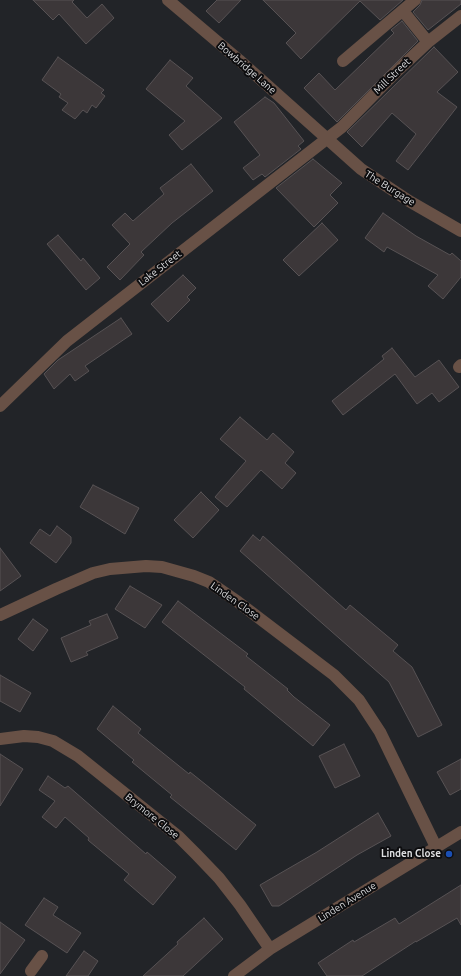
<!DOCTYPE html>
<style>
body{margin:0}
canvas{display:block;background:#222428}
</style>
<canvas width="461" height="976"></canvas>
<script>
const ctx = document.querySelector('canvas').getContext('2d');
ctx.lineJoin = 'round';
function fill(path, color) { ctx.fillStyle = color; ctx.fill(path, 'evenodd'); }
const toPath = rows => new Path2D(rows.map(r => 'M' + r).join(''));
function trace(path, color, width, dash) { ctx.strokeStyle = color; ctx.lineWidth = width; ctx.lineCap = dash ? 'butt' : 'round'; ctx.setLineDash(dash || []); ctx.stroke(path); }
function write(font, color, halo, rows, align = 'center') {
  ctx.font = font + ' Ubuntu,sans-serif'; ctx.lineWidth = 4; ctx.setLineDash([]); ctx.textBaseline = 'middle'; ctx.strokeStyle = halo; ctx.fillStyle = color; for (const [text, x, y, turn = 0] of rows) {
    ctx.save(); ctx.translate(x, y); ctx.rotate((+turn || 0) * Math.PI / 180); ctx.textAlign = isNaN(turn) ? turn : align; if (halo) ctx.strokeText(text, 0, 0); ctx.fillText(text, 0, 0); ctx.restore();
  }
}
const building = toPath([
 [33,0,74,0,72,2,87,18,102,4,114,18,86,44,59,14,53,20,33,0],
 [217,0,241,0,219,23,206,11,217,0],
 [263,0,403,0,380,20,360,1,301,59,286,43,296,33,263,0],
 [422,0,461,0,461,4,428,30,413,12,420,5,422,0],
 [402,21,418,41,337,122,304,88,319,73,335,90,394,33,391,30,402,21],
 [434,47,458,72,437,92,457,107,408,170,396,161,416,134,392,113,362,147,347,132,434,47],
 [58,57,104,90,101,93,105,96,96,108,92,105,87,113,83,110,75,119,62,110,68,103,59,97,61,94,42,80,58,57],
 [170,60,193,78,186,86,222,118,182,150,169,135,185,121,146,89,170,60],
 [265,97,274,103,304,141,298,146,301,149,265,177,262,174,253,180,243,168,260,155,234,122,265,97],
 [313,159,342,183,330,195,338,203,314,227,276,188,313,159],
 [191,164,213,191,172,223,141,252,144,255,120,280,107,267,130,244,112,225,125,213,133,221,164,194,160,188,191,164],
 [383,213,416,236,450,255,452,253,461,261,461,277,443,299,428,286,438,275,387,247,384,252,365,238,383,213],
 [322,223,338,240,299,276,283,260,322,223],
 [58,235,81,261,83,258,100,278,86,290,47,244,58,235],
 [183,275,196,288,187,297,190,300,168,322,151,304,183,275],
 [121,318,132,334,85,366,89,371,75,381,70,374,54,389,44,374,58,360,121,318],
 [392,348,415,377,439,360,459,387,439,402,432,393,417,404,395,374,343,415,332,401,384,359,382,356,392,348],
 [240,417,267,440,273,433,294,452,285,463,296,473,282,489,261,470,227,507,215,497,246,461,220,439,240,417],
 [93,485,139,508,125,534,80,507,93,485],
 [201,492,219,510,193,538,174,520,201,492],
 [57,526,71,537,71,543,56,563,30,543,40,529,50,536,57,526],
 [253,535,260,541,263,536,346,610,350,605,398,645,393,651,412,667,442,725,418,737,389,682,240,551,253,535],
 [0,548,21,576,0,591,0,548],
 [130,586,162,605,145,628,115,609,130,586],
 [178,601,248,654,246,656,288,689,287,690,294,697,330,725,313,746,244,689,245,687,162,622,178,601],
 [107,614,118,638,86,652,88,655,71,662,61,638,91,625,89,621,107,614],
 [33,619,48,630,33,651,18,639,33,619],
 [0,675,31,693,20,712,0,701,0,675],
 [113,706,141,729,138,733,189,774,190,772,256,825,236,850,170,797,172,795,132,762,134,760,97,729,113,706],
 [344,744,360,776,335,788,319,756,344,744],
 [0,754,23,769,0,806,0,754],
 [461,759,461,789,450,795,437,772,461,759],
 [48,776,65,788,68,786,146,854,147,852,176,877,153,905,124,880,129,874,89,841,88,840,89,838,65,817,56,828,42,817,55,801,39,790,48,776],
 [378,813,391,836,357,855,279,906,272,906,260,885,317,852,378,813],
 [461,885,461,925,457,918,416,942,416,941,362,976,327,976,318,963,353,940,354,942,395,918,399,924,461,885],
 [44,898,58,907,53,915,81,933,67,953,25,925,44,898],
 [204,918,223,939,183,976,143,976,178,944,177,942,204,918],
 [0,922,25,940,0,974,0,922],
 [84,951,98,961,88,976,66,976,84,951]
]);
fill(building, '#3c3739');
trace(building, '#575254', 1);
trace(toPath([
 [168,0,239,60,361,169,409,201,461,231],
 [403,11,428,42],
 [343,61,415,0],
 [459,367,461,365],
 [0,406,67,341,342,127,397,71,428,42,461,16],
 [0,615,56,589,93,573,110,569,146,566,162,567,194,576,209,582,238,602,334,675,359,700,380,732,436,847],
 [0,739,24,736,38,737,53,741,78,756,179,837,196,854,219,878,240,905,270,949],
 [31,971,42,956],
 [234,976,270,949,461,832]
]), '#685146', 12);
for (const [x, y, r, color] of [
 [449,854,4,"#1a4fb4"]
]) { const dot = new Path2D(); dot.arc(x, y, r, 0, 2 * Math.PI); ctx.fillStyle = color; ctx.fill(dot); trace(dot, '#0d0d0f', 1.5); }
write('10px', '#dddee0', '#0d0d0f', [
 ["Bowbridge Lane",247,68,41],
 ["Mill Street",392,76,-44],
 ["The Burgage",390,188,32],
 ["Lake Street",160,268,-38],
 ["Linden Close",235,601,35],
 ["Brymore Close",152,816,39],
 ["Linden Avenue",347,902,-32]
]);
write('bold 10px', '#dddee0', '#0d0d0f', [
 ["Linden Close",441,854]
], 'right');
</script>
